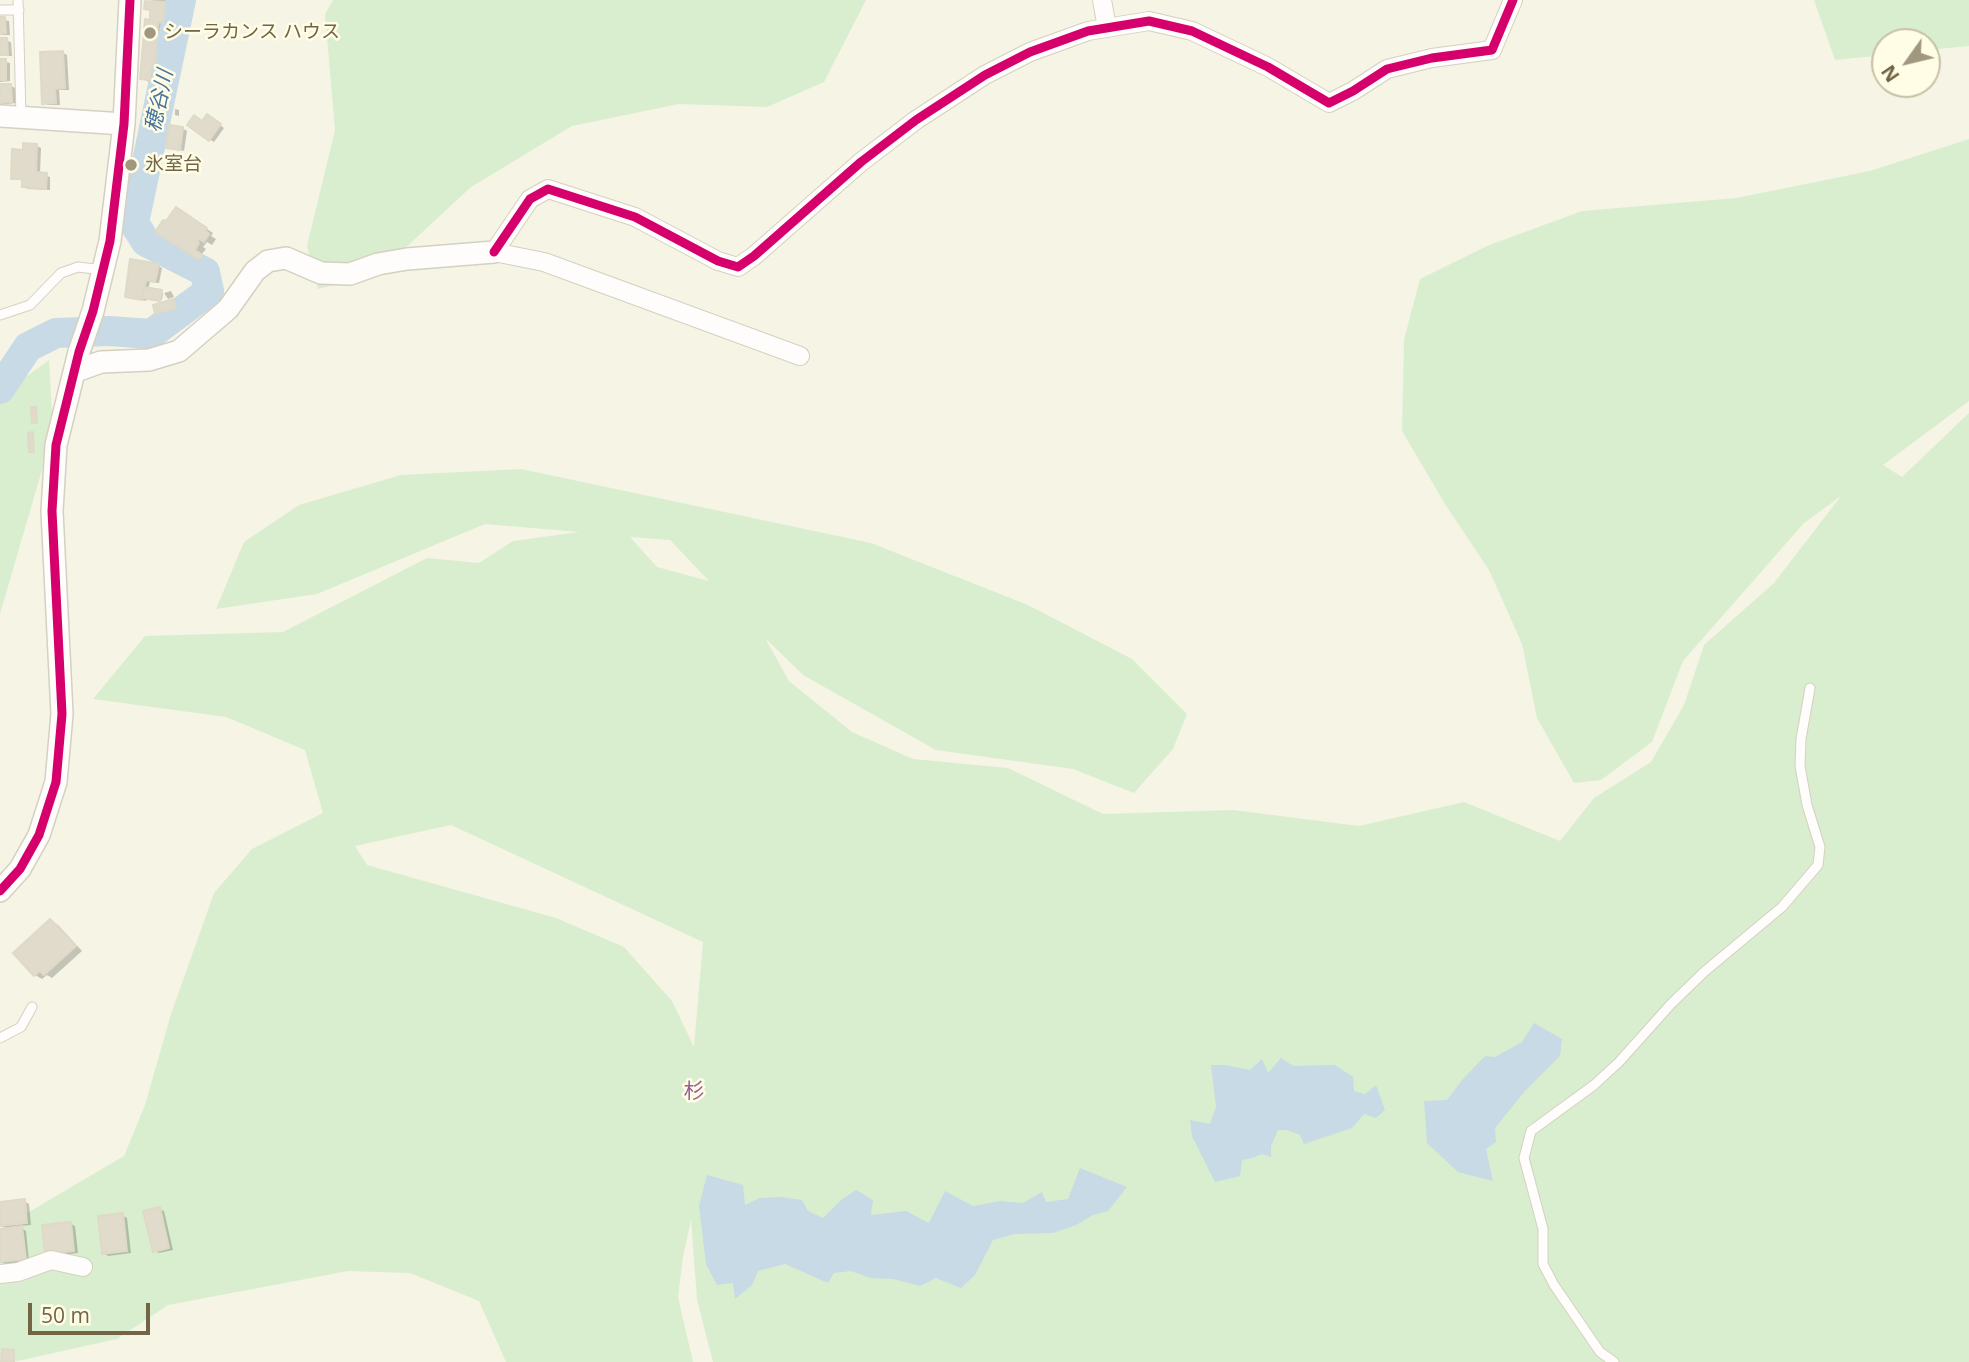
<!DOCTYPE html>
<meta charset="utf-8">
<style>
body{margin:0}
#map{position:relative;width:1969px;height:1362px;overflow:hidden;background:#f6f4e5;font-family:"Open Sans",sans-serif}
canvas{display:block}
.north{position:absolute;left:1871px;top:28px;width:70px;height:70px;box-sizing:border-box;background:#fffde5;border:2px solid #c7c0a5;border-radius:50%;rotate:236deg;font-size:19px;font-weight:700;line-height:28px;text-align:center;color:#736446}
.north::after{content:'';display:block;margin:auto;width:24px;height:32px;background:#a1967e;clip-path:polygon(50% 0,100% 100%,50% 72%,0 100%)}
.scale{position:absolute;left:28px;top:1303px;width:122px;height:32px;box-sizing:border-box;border:4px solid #736446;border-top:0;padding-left:9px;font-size:21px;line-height:24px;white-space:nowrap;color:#736446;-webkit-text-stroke:5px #fffde5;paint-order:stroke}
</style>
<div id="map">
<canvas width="1969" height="1362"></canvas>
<div class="north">N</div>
<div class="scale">50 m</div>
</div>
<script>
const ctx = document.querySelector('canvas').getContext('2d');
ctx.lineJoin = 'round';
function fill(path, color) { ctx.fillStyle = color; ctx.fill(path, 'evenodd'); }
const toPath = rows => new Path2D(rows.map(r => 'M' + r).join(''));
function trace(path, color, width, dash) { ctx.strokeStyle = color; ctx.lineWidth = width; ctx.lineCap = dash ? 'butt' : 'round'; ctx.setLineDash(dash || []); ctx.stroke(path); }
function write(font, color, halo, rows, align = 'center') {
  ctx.font = font + ' "Open Sans","Noto Sans JP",sans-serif'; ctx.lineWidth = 5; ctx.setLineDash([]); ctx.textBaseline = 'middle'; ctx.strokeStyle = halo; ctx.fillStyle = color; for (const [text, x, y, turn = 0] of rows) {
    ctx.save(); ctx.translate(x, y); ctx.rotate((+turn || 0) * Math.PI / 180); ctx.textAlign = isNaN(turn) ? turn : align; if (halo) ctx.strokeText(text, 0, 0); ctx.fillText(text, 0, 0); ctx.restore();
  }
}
fill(toPath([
 [333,0,866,0,824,82,767,107,679,104,572,126,471,187,376,275,318,289,307,246,335,130,325,14],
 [1814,0,1969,0,1969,46,1927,50,1927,42,1885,42,1885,55,1835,60],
 [1969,139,1969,401,1883,465,1902,477,1969,413,1969,1362,713,1362,697,1300,691,1220,683,1257,678,1297,693,1362,506,1362,479,1301,410,1273,348,1271,168,1305,117,1339,13,1362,0,1362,0,1229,124,1156,145,1105,171,1014,214,893,252,849,323,813,305,750,226,717,93,699,145,636,283,632,427,558,479,563,513,541,579,532,485,524,317,594,216,609,244,542,299,505,401,475,521,469,871,543,1028,605,1132,659,1187,714,1173,749,1134,793,1073,769,936,750,803,675,765,638,789,681,852,732,913,759,1008,768,1103,814,1233,810,1359,826,1464,802,1560,841,1594,798,1651,762,1684,705,1704,645,1774,583,1841,496,1804,523,1683,661,1652,742,1601,780,1574,783,1537,718,1522,644,1489,570,1445,504,1402,431,1404,340,1420,279,1487,246,1582,211,1736,198,1870,171],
 [630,537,670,540,709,581,657,567],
 [451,825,703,942,694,1047,672,1001,624,947,556,918,367,865,355,846],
 [49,360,53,432,0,614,0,396]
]), '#d9eecf');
fill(toPath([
 [1534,1023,1562,1039,1560,1056,1525,1091,1495,1128,1496,1142,1486,1149,1493,1181,1458,1172,1427,1143,1424,1101,1447,1100,1463,1079,1485,1056,1495,1057,1522,1042],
 [1281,1058,1293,1066,1335,1065,1353,1077,1354,1091,1365,1094,1376,1085,1385,1110,1376,1118,1364,1114,1352,1128,1304,1144,1300,1135,1287,1130,1278,1130,1271,1146,1271,1157,1262,1154,1252,1158,1242,1160,1240,1176,1215,1182,1192,1136,1190,1120,1210,1124,1216,1107,1211,1065,1225,1065,1250,1070,1262,1059,1268,1073],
 [1080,1168,1127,1187,1108,1211,1093,1215,1076,1225,1053,1233,1015,1234,993,1240,975,1275,961,1288,936,1278,920,1286,893,1279,870,1278,851,1271,834,1273,828,1283,785,1264,758,1271,752,1285,735,1299,733,1283,717,1285,706,1264,699,1206,707,1175,743,1185,745,1205,760,1198,781,1197,802,1200,808,1211,823,1218,841,1200,856,1190,873,1200,871,1215,906,1211,929,1223,945,1191,973,1206,1000,1201,1023,1203,1042,1192,1046,1202,1068,1199]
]), '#c7dae6');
fill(toPath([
 [152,0,175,0,175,4,162,3,174,10,173,27,167,27,165,73,160,73,160,84,152,84,142,78,151,22,152,12,146,9,158,4],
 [0,19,9,21,10,35,0,35],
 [0,40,11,42,12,56,0,56],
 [63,53,67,55,69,90,59,90,60,105,48,105,44,103],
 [0,61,10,63,10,81,0,82],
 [10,85,15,88,16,103,0,105,0,86],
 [175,109,179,110,179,116,175,115],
 [212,119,224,128,214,142,209,139,203,123],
 [182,128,187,131,184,151,168,147],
 [37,146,41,148,40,174,50,177,50,190,28,189,24,186,24,181,13,178,25,151],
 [183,213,213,233,211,236,216,239,212,245,207,242,203,247,206,249,201,255,209,260,207,263,157,232],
 [158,266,162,268,159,283,150,282,148,290,163,293,162,300,147,298,146,301,127,296],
 [171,291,174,297,168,299,164,293],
 [51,921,58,925,82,951,52,978,47,975,42,979,35,975],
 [24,1201,29,1204,31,1225,18,1226,26,1231,29,1261,5,1264,0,1261,0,1230,8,1229,0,1225,0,1204],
 [159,1209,164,1211,173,1250,159,1253,154,1251],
 [122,1215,127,1218,131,1253,108,1256,104,1253],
 [71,1224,75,1226,78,1253,51,1256]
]), '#0003');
trace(toPath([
 [0,389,28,347,56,333,109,331,151,334,209,291,205,272,146,242,134,223,181,0]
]), '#c7dae6', 30);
const building = toPath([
 [145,1,165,2,163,23,158,22,155,68,151,68,150,80,140,79,145,19,150,20,150,10,144,9,145,1],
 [0,17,5,17,6,33,0,34,0,17],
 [0,38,7,38,8,55,0,55,0,38],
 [63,51,65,88,55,89,56,103,42,104,40,52,63,51],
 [0,59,6,59,6,80,0,80,0,59],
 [0,84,11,84,12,102,0,103,0,84],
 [207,114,221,124,209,141,187,125,194,115,202,121,207,114],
 [169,125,183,127,180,150,166,148,169,125],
 [23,143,37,144,36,172,47,173,46,189,22,187,22,179,11,179,12,149,23,150,23,143],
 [176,207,207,228,205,230,209,234,204,242,199,239,197,242,199,243,195,250,203,255,199,260,155,232,163,220,166,221,176,207],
 [130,259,159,264,155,282,146,280,142,300,125,297,130,259],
 [144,287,162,290,160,301,142,298,144,287],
 [174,299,176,308,155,314,153,305,174,299],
 [31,407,36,407,37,423,32,423,31,407],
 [33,432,34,452,29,452,28,433,33,432],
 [50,919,76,946,44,975,40,971,34,976,13,953,50,919],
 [25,1199,27,1223,0,1226,0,1202,25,1199],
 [160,1207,169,1248,153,1252,143,1211,160,1207],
 [123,1213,127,1251,102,1254,98,1216,123,1213],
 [71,1222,74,1251,45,1254,42,1225,71,1222],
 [22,1226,26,1259,0,1262,0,1229,22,1226],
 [2,1349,14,1350,14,1362,1,1362,2,1349]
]);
fill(building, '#e0dbca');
trace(building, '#dfd9c7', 2);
const service = toPath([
 [18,0,21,116],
 [0,10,19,10],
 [0,315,30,305,61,273,78,267,103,270],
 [0,1038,21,1027,32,1007],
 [1614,1362,1600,1352,1554,1285,1543,1264,1543,1229,1524,1158,1531,1131,1594,1085,1619,1062,1671,1004,1704,972,1782,907,1818,865,1820,847,1807,805,1800,766,1801,739,1810,688]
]);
const minor = toPath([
 [1102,0,1107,28],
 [800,356,544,262,494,252,530,199,548,189,635,217,718,261,738,267,754,256,861,162,916,120,985,75,1030,52,1088,31,1149,21,1192,31,1268,67,1329,103,1353,91,1387,69,1432,58,1492,50,1513,0],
 [0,1274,18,1272,51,1260,83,1267]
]);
const tertiary = toPath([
 [0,116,124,124],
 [76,371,101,362,149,360,179,351,228,309,255,271,268,261,286,258,321,273,350,274,378,264,407,259,494,252],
 [0,891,20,869,39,835,56,782,62,714,52,511,56,445,79,352,93,311,110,241,124,124,130,0]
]);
trace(service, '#d5d0c0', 11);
trace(minor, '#d5d0c0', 20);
trace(tertiary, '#d5d0c0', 24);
trace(service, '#fefdfb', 9);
trace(minor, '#fefdfb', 18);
trace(tertiary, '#fefdfb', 21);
trace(toPath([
 [494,252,530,199,548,189,635,217,718,261,738,267,754,256,861,162,916,120,985,75,1030,52,1088,31,1149,21,1192,31,1268,67,1329,103,1353,91,1387,69,1432,58,1492,50,1513,0],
 [0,891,20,869,39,835,56,782,62,714,52,511,56,445,79,352,93,311,110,241,124,124,130,0]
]), '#d6006c', 9);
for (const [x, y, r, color] of [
 [150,33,7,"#a1967e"],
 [131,165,7,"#a1967e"]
]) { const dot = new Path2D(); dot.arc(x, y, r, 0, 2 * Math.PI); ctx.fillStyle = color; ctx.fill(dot); trace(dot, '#fffde5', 2.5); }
write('19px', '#736446', '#fffde5', [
 ["シーラカンス ハウス",164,33],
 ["氷室台",145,165]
], 'left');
write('italic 21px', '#47759d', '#fffde5', [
 ["穂谷川",160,101,-78]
]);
write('21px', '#956197', '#fffde5', [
 ["杉",694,1092]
]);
</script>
